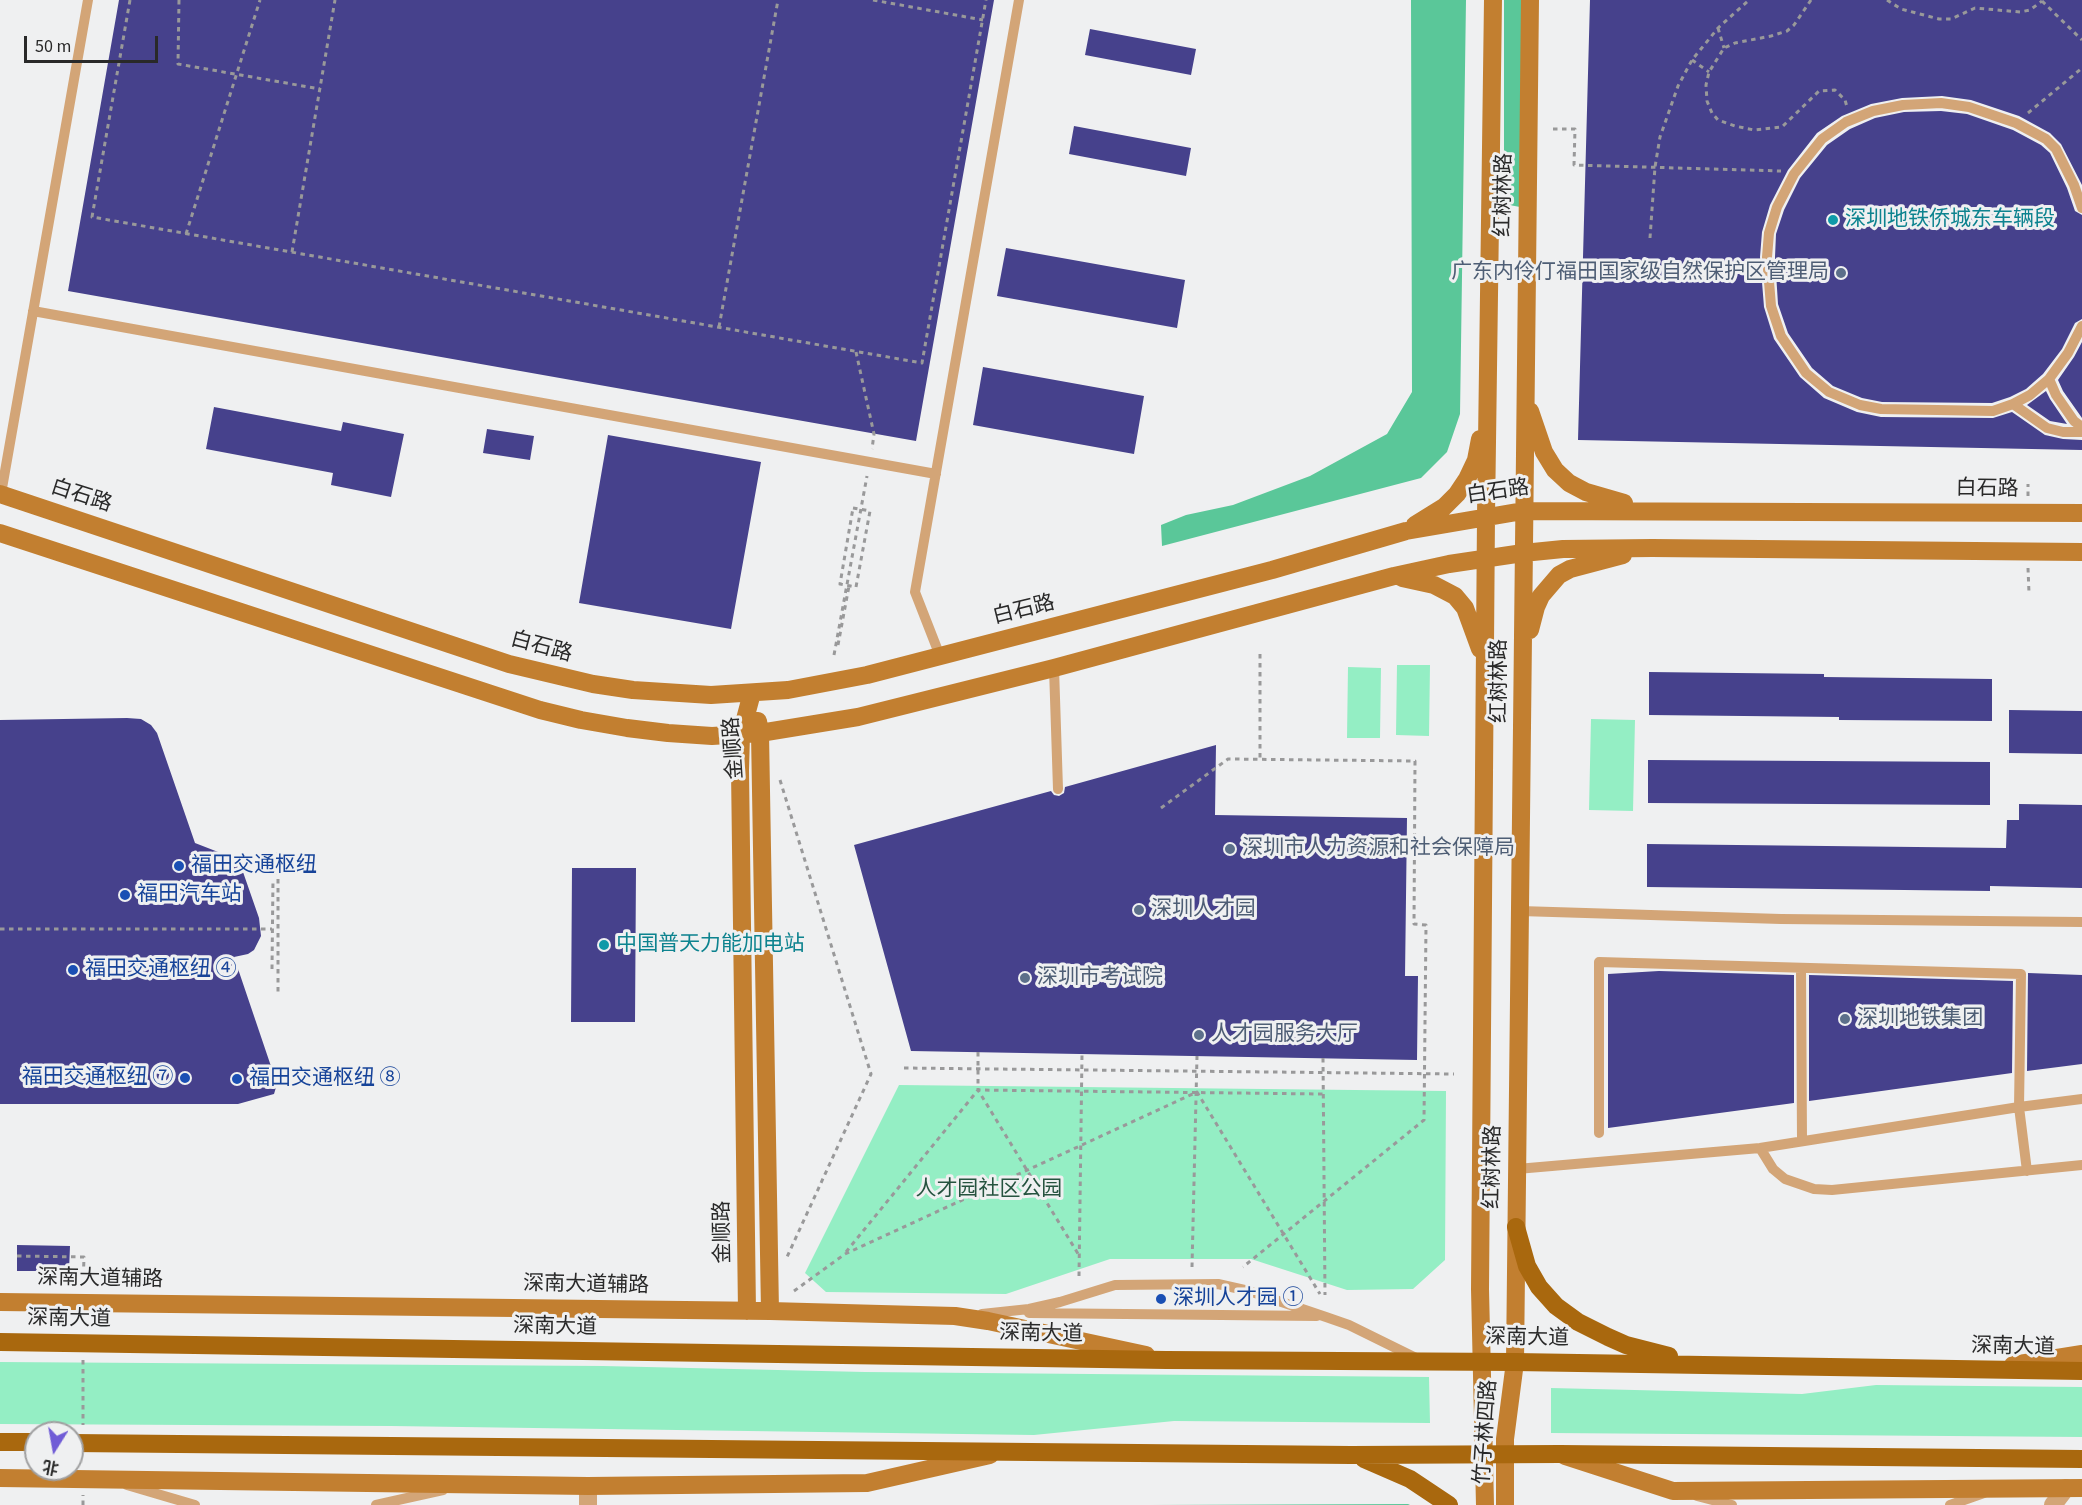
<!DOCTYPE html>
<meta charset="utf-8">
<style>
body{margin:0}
#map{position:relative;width:2082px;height:1505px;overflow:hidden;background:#eff0f1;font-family:"Source Sans 3","Noto Sans SC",sans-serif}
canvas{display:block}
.north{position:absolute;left:24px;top:1421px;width:60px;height:60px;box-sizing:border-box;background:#eff0f1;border:2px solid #a0a0a1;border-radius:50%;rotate:191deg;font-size:16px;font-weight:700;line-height:24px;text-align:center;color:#292929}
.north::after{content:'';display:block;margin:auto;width:21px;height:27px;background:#705cd6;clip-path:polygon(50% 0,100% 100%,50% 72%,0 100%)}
.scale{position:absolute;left:24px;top:36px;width:134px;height:27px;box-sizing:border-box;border:3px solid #292929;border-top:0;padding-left:8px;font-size:18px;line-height:21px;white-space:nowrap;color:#292929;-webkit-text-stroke:4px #eff0f1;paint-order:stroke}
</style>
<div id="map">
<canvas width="2082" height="1505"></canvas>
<div class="north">北</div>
<div class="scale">50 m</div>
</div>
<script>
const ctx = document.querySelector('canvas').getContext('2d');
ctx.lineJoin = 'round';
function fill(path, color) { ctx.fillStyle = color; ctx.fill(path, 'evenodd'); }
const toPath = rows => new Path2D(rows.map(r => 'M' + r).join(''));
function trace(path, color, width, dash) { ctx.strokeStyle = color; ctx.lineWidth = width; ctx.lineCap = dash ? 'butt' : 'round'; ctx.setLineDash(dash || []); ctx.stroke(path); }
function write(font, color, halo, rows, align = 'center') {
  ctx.font = font + ' "Source Sans 3","Noto Sans SC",sans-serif'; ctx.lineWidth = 6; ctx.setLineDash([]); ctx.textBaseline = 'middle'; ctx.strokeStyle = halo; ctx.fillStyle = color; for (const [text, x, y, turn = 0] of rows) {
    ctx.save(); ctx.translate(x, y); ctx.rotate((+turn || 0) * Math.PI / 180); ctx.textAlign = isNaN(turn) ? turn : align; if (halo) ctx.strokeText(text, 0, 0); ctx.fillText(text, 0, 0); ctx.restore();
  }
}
fill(toPath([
 [1397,665,1430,665,1429,736,1396,735],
 [1348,667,1381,668,1380,738,1347,738],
 [1591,719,1635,720,1633,811,1589,810],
 [899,1085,1446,1091,1445,1260,1413,1289,1347,1290,1251,1259,1110,1259,1006,1294,826,1292,805,1273],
 [0,1362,603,1366,865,1372,1429,1377,1430,1423,1174,1421,1034,1435,391,1426,0,1424],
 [1876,1385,2082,1387,2082,1437,1551,1433,1551,1388,1802,1394]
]), '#94eec4');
fill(toPath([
 [1411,0,1466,0,1460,414,1447,452,1421,478,1162,546,1161,525,1186,515,1233,505,1310,476,1387,434,1412,392],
 [1504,0,1522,0,1520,207,1504,204],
 [1408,1504,1410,1505,1150,1505]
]), '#5ac799');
fill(toPath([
 [119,0,994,0,916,441,68,291],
 [1590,0,2082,0,2082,185,2061,144,2050,133,2019,116,1971,100,1942,96,1902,98,1871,104,1842,116,1817,133,1788,170,1770,205,1762,232,1760,257,1764,307,1774,339,1800,377,1824,398,1857,412,1881,417,1993,418,2012,412,2045,435,2063,439,2082,440,2082,450,1578,440],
 [1090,29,1196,49,1191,75,1085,55],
 [1941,111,1967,114,2013,130,2041,145,2050,153,2067,188,2075,211,2082,215,2082,319,2075,323,2062,349,2043,374,2026,389,2010,397,1992,403,1882,402,1862,398,1833,386,1812,368,1788,333,1778,304,1775,257,1776,234,1784,210,1800,178,1827,145,1850,129,1875,118,1904,112],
 [1074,126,1191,148,1186,176,1069,154],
 [1006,248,1185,280,1177,328,997,296],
 [2082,342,2082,418,2063,391,2058,380,2074,357],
 [983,367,1144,396,1134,454,973,425],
 [2046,391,2050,399,2067,424,2050,421,2027,405],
 [214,407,341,431,343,422,404,434,391,497,331,485,333,473,206,449],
 [487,429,534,436,530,460,483,453],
 [608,435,761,462,731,629,579,603],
 [1649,672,1824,674,1824,677,1992,679,1992,721,1839,720,1839,717,1649,715],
 [2009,710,2082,711,2082,754,2009,753],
 [127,718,141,719,151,725,157,733,195,843,231,857,243,872,259,918,261,936,254,950,248,954,234,957,277,1084,274,1094,238,1104,0,1104,0,720],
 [1216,745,1215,815,1407,818,1405,976,1418,976,1417,1060,911,1051,854,845,1051,791,1054,795,1059,796,1064,793,1065,787],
 [1648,760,1990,762,1990,805,1648,803],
 [2019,804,2082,805,2082,888,1990,886,1990,891,1647,887,1647,844,2006,848,2007,820,2019,820],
 [572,868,636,868,635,1022,571,1022],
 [1659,971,1794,975,1794,1103,1608,1128,1608,974],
 [2028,973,2082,975,2082,1064,2027,1071],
 [1809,975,2013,981,2012,1073,1809,1101],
 [17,1245,70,1246,69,1271,17,1271]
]), '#46418c');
trace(toPath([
 [130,0,92,217,922,363,986,0],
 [179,0,178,64,320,89],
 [873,0,983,20],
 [1811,0,1794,25,1787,31,1771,36,1735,43,1724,48,1709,72,1706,85,1707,101,1712,113,1718,120,1735,126,1754,130,1782,127,1819,91,1835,90,1845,100,1847,107],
 [1887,0,1901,9,1939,19,1951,19,1975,8,2020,12,2030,10,2042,1],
 [2042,1,2082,40],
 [1718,28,1724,48],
 [1692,60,1709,72],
 [2028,113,2082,68],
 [1553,129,1575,129,1574,165,1781,171],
 [186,234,260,0],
 [1650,238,1655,167,1660,137,1678,86,1692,60,1718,28,1749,0],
 [292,252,335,0],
 [719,327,778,0],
 [856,352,874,434,872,449],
 [2028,496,2028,484],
 [853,508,870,511,856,587,840,584,853,508],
 [2028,568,2029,593],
 [838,645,849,586],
 [1260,654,1260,760],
 [834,655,867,476],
 [780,780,871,1074,787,1257],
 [1161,808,1228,759,1415,761,1414,924,1426,925,1424,1120,1243,1267],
 [278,852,278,994],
 [0,929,272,929],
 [272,969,273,879],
 [978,1052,978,1090,1080,1257],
 [1323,1058,1325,1295],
 [904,1068,1454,1074],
 [846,1252,978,1090,1323,1094],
 [17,1256,84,1257,83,1287],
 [1192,1267,1197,1056],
 [1079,1276,1082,1054],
 [794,1291,845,1254,1197,1092,1320,1294],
 [83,1360,83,1425],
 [83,1505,83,1495]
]), '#99999a', 3, [4.5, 4.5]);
trace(toPath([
 [2082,208,2074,185,2056,149,2046,139,2016,123,1969,107,1941,103,1903,105,1873,111,1846,122,1822,139,1794,174,1777,207,1769,233,1767,257,1771,306,1781,336,1806,373,1829,392,1860,405,1881,409,1993,411,2013,404,2030,395,2049,379,2068,353,2082,326],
 [33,311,936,474],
 [2049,379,2056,395,2074,421,2082,427],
 [2013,404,2047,428,2063,432,2082,432],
 [1,494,88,0],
 [940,656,915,592,1019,0],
 [1054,668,1058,789],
 [1520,911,1781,919,2082,922],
 [1801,968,1802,1140],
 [1599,1133,1599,962,2021,974,2019,1107,2027,1171],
 [1760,1148,1773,1169,1785,1179,1814,1189,1832,1190,2082,1165],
 [1517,1169,1760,1148,2019,1107,2082,1099],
 [1029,1313,1317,1316],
 [982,1314,1029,1309,1060,1302,1115,1285,1218,1284,1249,1291,1326,1317,1349,1325,1416,1358],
 [127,1485,195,1505],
 [1697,1496,1732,1505],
 [376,1505,443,1490],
 [1950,1505,1984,1493]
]), '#d3a577', 10);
trace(toPath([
 [588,1505,588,1486],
 [2053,1505,2066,1488]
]), '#d3a577', 18);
trace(toPath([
 [1530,411,1544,452,1555,470,1569,483,1586,492,1624,503],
 [0,494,509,664,593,684,633,690,711,695,788,690,867,675,1272,570,1406,531,1523,511,2082,513],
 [1415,525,1444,507,1457,494,1467,479,1476,460,1480,439],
 [0,533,540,710,581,720,627,728,668,733,712,736,760,733,858,717,1054,668,1394,576,1449,564,1523,553,1563,549,1652,548,2082,552],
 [1402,578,1434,585,1455,596,1465,608,1480,649],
 [1530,630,1536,607,1541,596,1559,575,1570,569,1623,555],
 [758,721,760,733,770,1311],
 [0,1302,770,1311,955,1316,988,1321,1146,1355],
 [747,1311,740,770,741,734,752,693],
 [2013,1365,2082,1354],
 [1565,1456,1673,1491,2082,1488],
 [0,1478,588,1486,867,1483,990,1455],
 [1485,1505,1480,1289,1486,516,1493,0],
 [1505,1505,1505,1439,1515,1362,1530,0]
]), '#c27f30', 18);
trace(toPath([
 [1516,1227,1527,1266,1539,1287,1556,1306,1578,1322,1608,1337,1626,1345,1669,1356],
 [0,1342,1166,1360,1515,1362,2082,1371],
 [0,1442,36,1442],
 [72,1443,1351,1455,1560,1454,2082,1459],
 [1364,1459,1410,1479,1449,1505]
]), '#a9680e', 18);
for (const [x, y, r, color] of [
 [1833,220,6,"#0f9aa8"],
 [1841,273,6,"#5c6f8a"],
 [1230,849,6,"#5c6f8a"],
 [179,866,6,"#1a4fb4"],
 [125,895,6,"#1a4fb4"],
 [1139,910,6,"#5c6f8a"],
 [604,945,6,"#0f9aa8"],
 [73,970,6,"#1a4fb4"],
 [1025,978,6,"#5c6f8a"],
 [1845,1019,6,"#5c6f8a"],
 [1199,1035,6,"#5c6f8a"],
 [185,1078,6,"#1a4fb4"],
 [237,1079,6,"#1a4fb4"],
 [1161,1299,6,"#1a4fb4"]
]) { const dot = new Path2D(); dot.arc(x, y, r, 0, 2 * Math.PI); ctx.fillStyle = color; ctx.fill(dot); trace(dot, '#eff0f1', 2); }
write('21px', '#292929', '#eff0f1', [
 ["红树林路",1505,195,-89],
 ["白石路",1987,490,1],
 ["白石路",1498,493,-8],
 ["白石路",81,497,18],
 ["白石路",1024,611,-14],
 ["白石路",541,648,15],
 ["红树林路",1500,681,-90],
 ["金顺路",735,748,-94],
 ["红树林路",1494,1167,-89],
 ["金顺路",724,1232,-91],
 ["深南大道辅路",100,1280,1],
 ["深南大道辅路",586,1286,1],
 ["深南大道",69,1320,1],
 ["深南大道",555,1328,1],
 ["深南大道",1041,1335,1],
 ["深南大道",1527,1339,1],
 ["深南大道",2013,1348,1],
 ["竹子林四路",1487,1432,-86]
]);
write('21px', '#0d838f', '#eff0f1', [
 ["深圳地铁侨城东车辆段",1845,220],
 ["中国普天力能加电站",616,945]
], 'left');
write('21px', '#4e5e75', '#eff0f1', [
 ["广东内伶仃福田国家级自然保护区管理局",1829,273,"right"],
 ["深圳市人力资源和社会保障局",1242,849],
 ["深圳人才园",1151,910],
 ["深圳市考试院",1037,978],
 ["深圳地铁集团",1857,1019],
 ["人才园服务大厅",1211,1035]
], 'left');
write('21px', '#164399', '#eff0f1', [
 ["福田交通枢纽",191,866],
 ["福田汽车站",137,895],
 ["福田交通枢纽 ④",85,970],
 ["福田交通枢纽 ⑦",173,1078,"right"],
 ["福田交通枢纽 ⑧",249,1079],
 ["深圳人才园 ①",1173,1299]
], 'left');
write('21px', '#25533f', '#eff0f1', [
 ["人才园社区公园",989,1190]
]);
</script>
